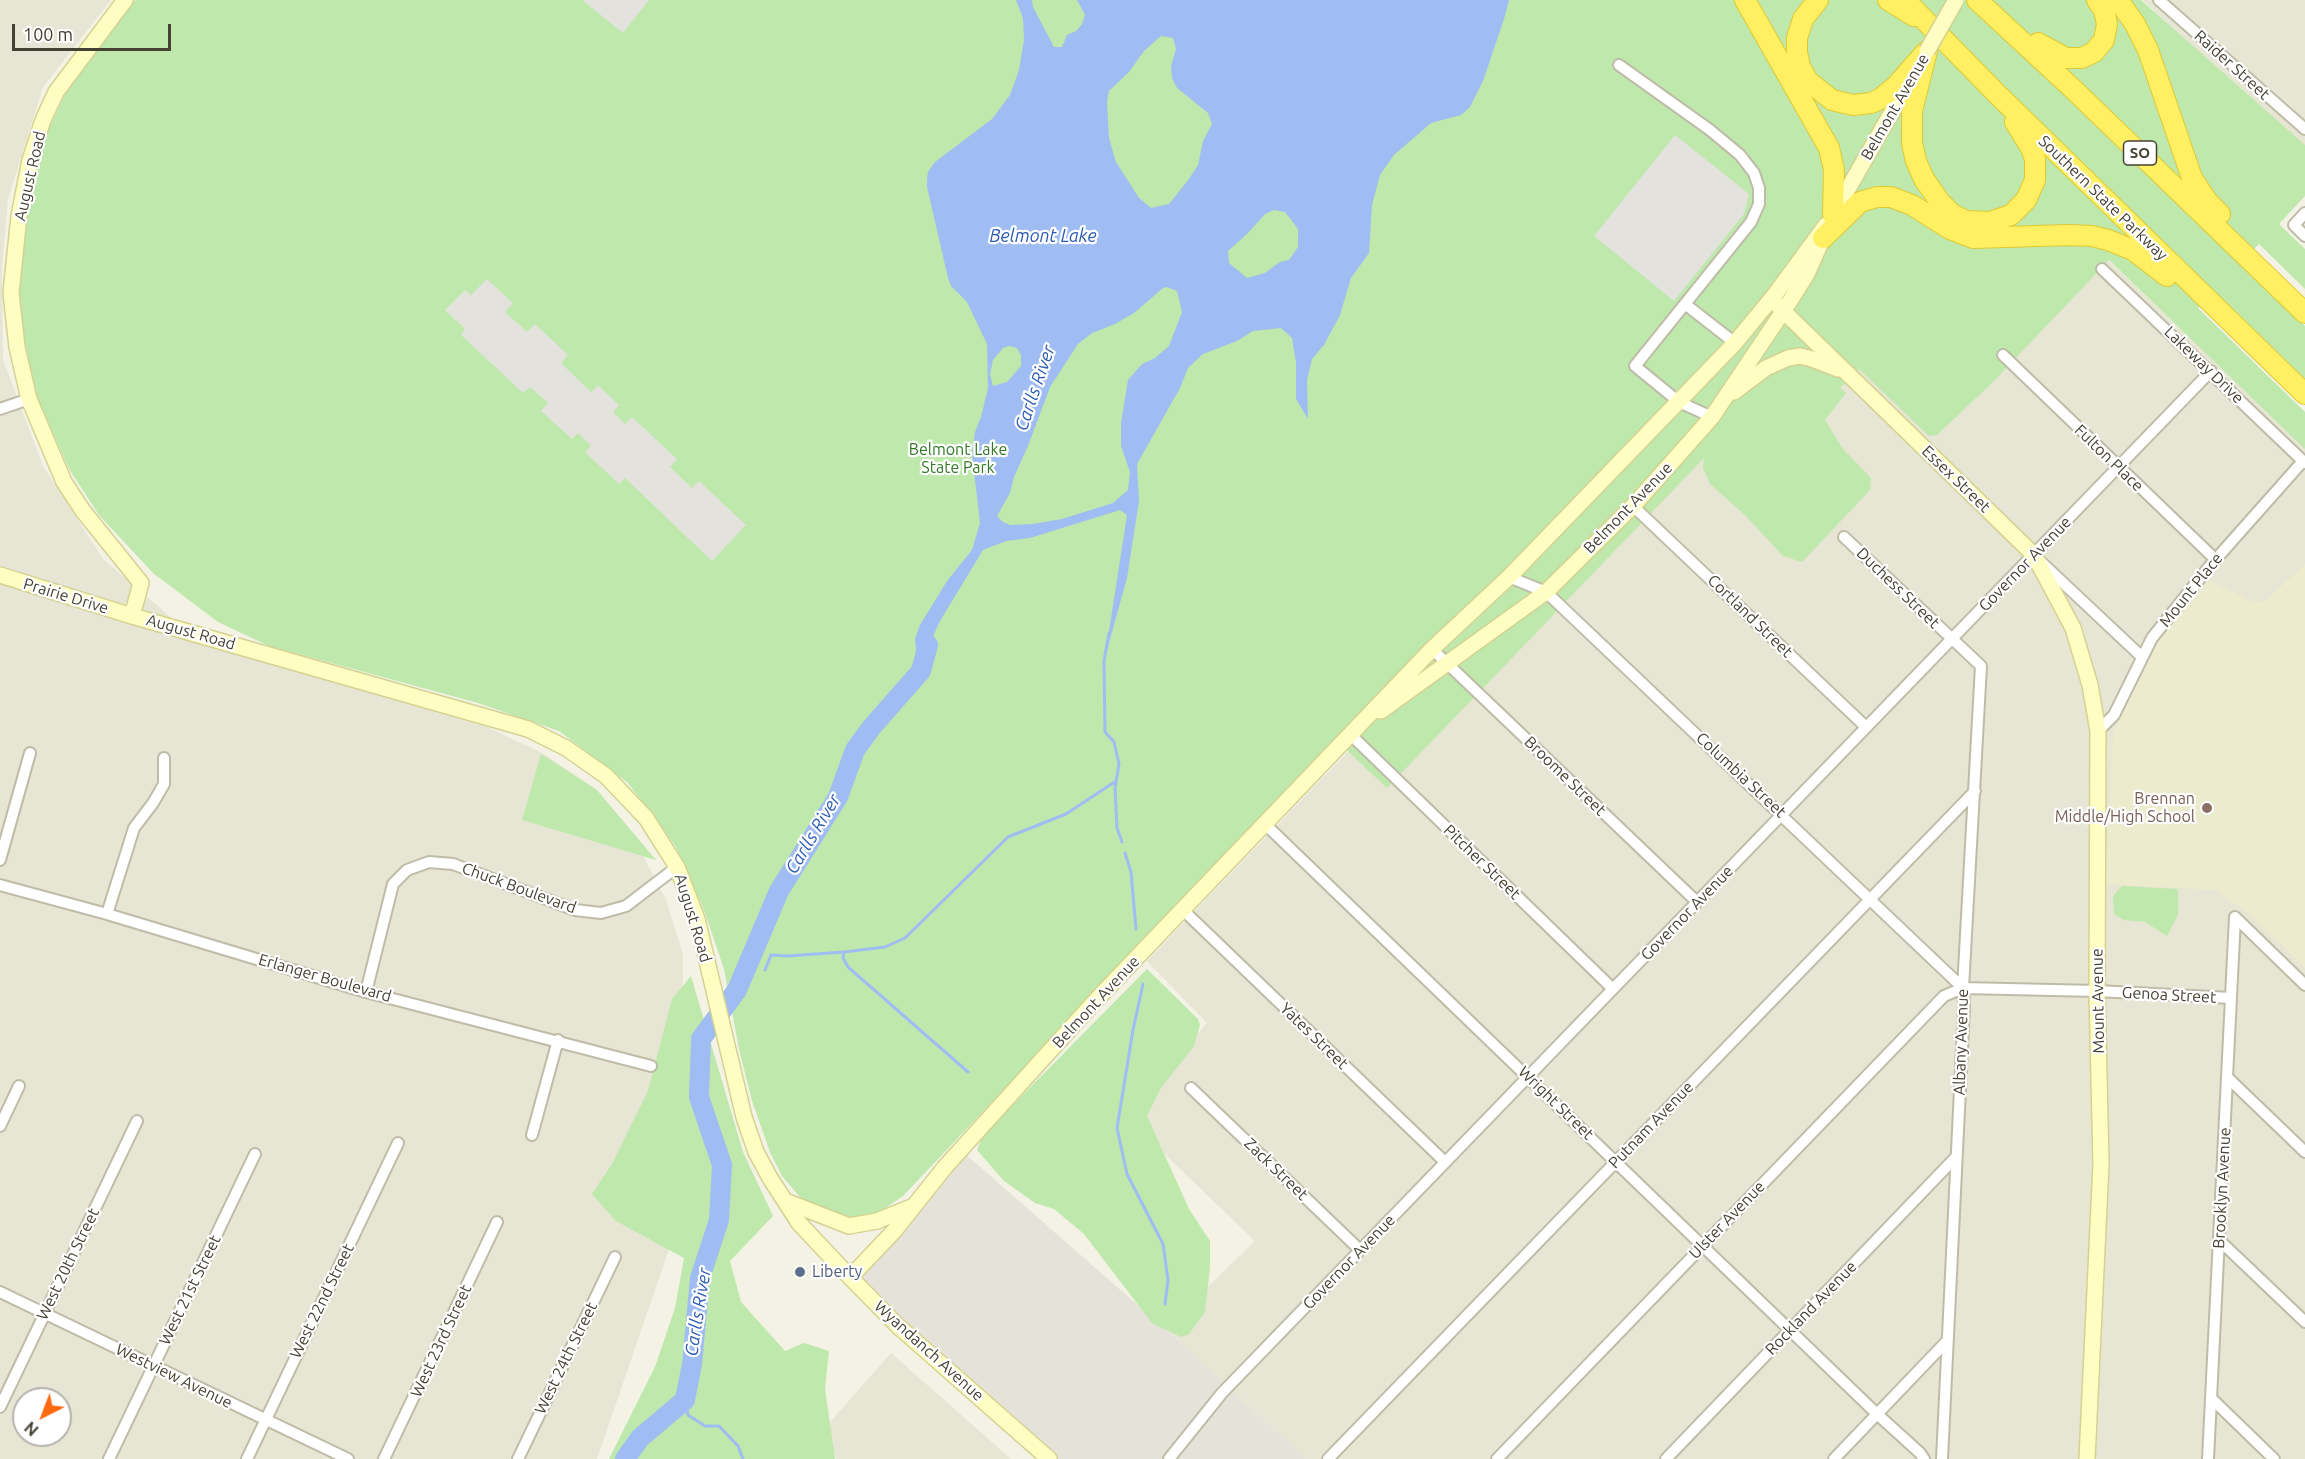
<!DOCTYPE html>
<style>
body{margin:0}
#map{position:relative;width:2305px;height:1459px;overflow:hidden;background:#f3f2e5;font-family:Ubuntu,sans-serif}
canvas{display:block}
.north{position:absolute;left:12px;top:1387px;width:60px;height:60px;box-sizing:border-box;background:#fff;border:2px solid #b5b3ae;border-radius:50%;rotate:222deg;font-size:16px;font-weight:700;line-height:24px;text-align:center;color:#454234}
.north::after{content:'';display:block;margin:auto;width:21px;height:27px;background:#ff6a10;clip-path:polygon(50% 0,100% 100%,50% 72%,0 100%)}
.scale{position:absolute;left:12px;top:24px;width:159px;height:27px;box-sizing:border-box;border:3px solid #454234;border-top:0;padding-left:8px;font-size:18px;line-height:21px;white-space:nowrap;color:#454234;-webkit-text-stroke:4px #fff;paint-order:stroke}
</style>
<div id="map">
<canvas width="2305" height="1459"></canvas>
<div class="north">N</div>
<div class="scale">100 m</div>
</div>
<script>
const ctx = document.querySelector('canvas').getContext('2d');
ctx.lineJoin = 'round';
function fill(path, color) { ctx.fillStyle = color; ctx.fill(path, 'evenodd'); }
const toPath = rows => new Path2D(rows.map(r => 'M' + r).join(''));
function trace(path, color, width, dash) { ctx.strokeStyle = color; ctx.lineWidth = width; ctx.lineCap = dash ? 'butt' : 'round'; ctx.setLineDash(dash || []); ctx.stroke(path); }
function write(font, color, halo, rows, align = 'center') {
  ctx.font = font + ' Ubuntu,sans-serif'; ctx.lineWidth = 4.5; ctx.setLineDash([]); ctx.textBaseline = 'middle'; ctx.strokeStyle = halo; ctx.fillStyle = color; for (const [text, x, y, turn = 0] of rows) {
    ctx.save(); ctx.translate(x, y); ctx.rotate((+turn || 0) * Math.PI / 180); ctx.textAlign = isNaN(turn) ? turn : align; if (halo) ctx.strokeText(text, 0, 0); ctx.fillText(text, 0, 0); ctx.restore();
  }
}
fill(toPath([
 [0,0,111,0,43,87,8,199,2,267,3,360,43,466,103,559,202,644,487,727,542,753,593,787,632,834,666,900,683,954,680,1207,669,1249,597,1459,0,1459],
 [24,1399,60,1399,60,1435,24,1435],
 [2143,0,2305,0,2305,155],
 [2106,258,2305,448,2305,1459,1306,1459,1165,1329,1255,1241,1124,1115,1207,1023,1147,961,1362,737,1796,305,1930,436,2003,355],
 [891,1353,1011,1459,836,1459,824,1429]
]), '#e7e5d3');
fill(toPath([
 [963,1152,1165,1329,1306,1459,1049,1459,847,1274]
]), '#e5e2da');
fill(toPath([
 [2305,564,2305,968,2247,912,2215,890,2106,884,2113,733,2154,641,2202,577,2254,602,2266,600]
]), '#ecebce');
fill(toPath([
 [135,0,2141,0,2305,145,2305,196,2279,224,2305,249,2305,289,2259,244,2240,264,2305,326,2305,380,2214,292,2198,308,2305,412,2305,449,2109,260,1993,382,1937,435,1929,436,1859,369,1840,388,1846,393,1825,420,1843,449,1871,478,1870,490,1802,562,1783,556,1746,516,1710,484,1703,468,1704,458,1387,788,1335,739,903,1196,875,1215,848,1219,818,1211,800,1197,782,1176,770,1152,752,1101,739,1049,724,969,704,910,676,847,628,783,559,731,478,703,269,646,218,622,153,573,99,515,69,469,34,390,19,306,23,232,44,139,70,84],
 [541,754,597,790,656,860,522,820],
 [2122,886,2178,889,2178,915,2167,936,2145,922,2124,920,2114,914,2113,896],
 [1147,969,1198,1019,1200,1025,1194,1046,1161,1088,1147,1116,1189,1209,1210,1241,1210,1268,1205,1312,1189,1334,1181,1337,1152,1323,1084,1234,1054,1209,1035,1203,1004,1181,977,1150,983,1135],
 [691,976,743,1152,773,1216,730,1261,741,1302,785,1351,804,1343,829,1351,825,1389,835,1459,609,1459,655,1367,675,1308,684,1258,616,1221,592,1194,612,1164,648,1091,672,999]
]), '#bfe8ac');
fill(toPath([
 [582,0,649,0,623,33],
 [1675,135,1749,194,1744,214,1674,301,1594,236],
 [487,279,513,303,505,312,527,332,535,324,568,355,561,363,591,392,598,385,619,405,613,412,625,424,632,417,677,459,670,467,692,488,699,481,746,525,712,561,625,478,619,484,585,452,591,446,578,433,572,439,541,411,548,403,530,387,523,393,461,335,465,329,445,310,465,290,471,295]
]), '#e3e2dd');
fill(toPath([
 [1016,0,1032,0,1033,7,1054,47,1062,47,1067,35,1076,31,1082,24,1085,15,1077,0,1509,0,1504,19,1483,81,1470,107,1461,115,1431,123,1394,155,1380,175,1372,205,1369,253,1351,278,1340,315,1324,345,1312,359,1307,380,1308,419,1296,399,1296,362,1292,338,1281,328,1253,331,1237,341,1203,354,1188,368,1180,388,1137,464,1139,501,1127,578,1105,657,1127,515,1120,510,1030,538,1006,541,983,550,940,621,934,634,930,665,926,674,918,668,915,639,920,625,947,581,972,550,980,523,972,454,975,432,981,417,988,388,987,344,967,302,951,286,948,278,927,187,927,179,928,172,935,162,992,119,1010,95,1019,70,1024,40,1023,18],
 [1161,36,1173,38,1176,49,1171,66,1172,78,1177,88,1208,113,1212,124,1203,141,1198,165,1189,179,1169,204,1151,208,1139,198,1116,162,1109,138,1107,102,1109,91,1129,72,1144,51],
 [1274,210,1285,212,1298,229,1298,247,1289,260,1280,262,1265,273,1247,278,1229,263,1228,251,1248,233,1265,214],
 [1167,287,1177,291,1182,312,1169,346,1155,358,1142,364,1128,380,1121,423,1121,446,1130,472,1128,490,1113,503,1062,519,1033,524,1010,525,1003,522,997,516,1010,493,1014,477,1028,446,1050,387,1078,344,1092,333,1115,324,1134,313,1163,288],
 [1009,346,1017,348,1021,355,1021,366,1007,382,993,386,990,374,993,360,1003,348]
]), '#9fbdf2');
trace(toPath([
 [1109,633,1104,661,1105,732,1114,742,1119,764,1115,788,1117,828,1122,842],
 [1125,853,1131,872,1136,929],
 [765,970,771,955,788,956,844,952],
 [1143,984,1133,1030,1117,1128,1127,1174,1163,1244,1168,1280,1165,1304],
 [968,1072,848,967,843,958,844,952,885,947,905,938,1008,837,1066,814,1116,781],
 [685,1400,688,1415,705,1426,719,1426,738,1446,743,1459]
]), '#9fbdf2', 3);
trace(toPath([
 [625,1459,640,1438,685,1400,692,1364,700,1278,719,1220,722,1165,699,1097,701,1039,737,990,779,891,838,797,855,750,871,728,921,671,928,645]
]), '#9fbdf2', 20);
const street = toPath([
 [2159,0,2305,129],
 [1619,65,1710,130,1740,155,1754,173,1759,188,1759,204,1751,222,1635,366,1679,402,1712,417],
 [2305,213,2294,225,2305,236],
 [2102,269,2305,463],
 [1685,304,1735,343],
 [2003,355,2216,560],
 [0,409,29,399],
 [1633,506,1866,727],
 [1844,537,1981,666,1963,988,1964,1007,1942,1459],
 [2042,563,2142,657],
 [1509,577,1546,592,1963,988],
 [1432,649,1697,902],
 [2098,731,2114,715,2152,638,2209,567,2303,461],
 [1350,734,1613,989],
 [1265,824,1877,1414,1920,1453,1924,1459],
 [0,860,30,753],
 [0,885,107,914,366,992,651,1066],
 [1183,910,1445,1162],
 [107,914,134,828,153,803,164,784,164,758],
 [2235,917,2305,985],
 [366,992,393,884,407,870,429,862,453,864,575,910,601,913,626,906,677,867],
 [2227,1077,2305,1152],
 [1191,1088,1360,1250],
 [0,1126,19,1086],
 [532,1135,558,1040],
 [2219,1240,2305,1322],
 [0,1292,348,1459],
 [2211,1398,2274,1459],
 [0,1407,137,1121],
 [109,1459,255,1154],
 [247,1459,398,1143],
 [384,1459,497,1222],
 [518,1459,615,1257],
 [1169,1459,1222,1393,2211,371],
 [1328,1459,1975,791],
 [1497,1459,1944,996,1963,988,2097,991,2231,998],
 [1666,1459,1956,1157],
 [1834,1459,1947,1341],
 [2208,1459,2235,917]
]);
const secondary = toPath([
 [125,0,56,92,43,120,30,160,19,216,11,293,17,347,29,399,64,482,83,511,141,583,132,616],
 [1833,215,1912,77],
 [1771,299,2034,555,2073,628,2090,685,2098,731,2097,991,2101,1164,2087,1459],
 [1734,392,1766,368,1788,358,1800,356,1812,359,1838,369],
 [0,575,132,616,528,729,566,748,606,776,646,818,677,867,697,919,744,1117,756,1152,770,1178,799,1223,847,1274,898,1326,1049,1459],
 [1381,711,1546,592,1633,506,1712,417,1788,304,1807,274,1822,240],
 [785,1201,849,1226,877,1221,914,1206],
 [847,1274,858,1269,895,1230,945,1167,1097,999,1432,649,1509,577,1735,343,1776,293,1826,225]
]);
const highway = toPath([
 [1745,0,1829,148,1834,170,1833,215],
 [1818,0,1803,19,1797,38,1797,52,1800,67,1808,81,1832,100,1853,105,1871,103,1880,99,1896,86,1924,54],
 [1888,0,1914,16],
 [1905,0,1999,96,2305,394],
 [1977,0,2073,89,2305,313],
 [2118,0,2135,24,2148,50,2192,178,2207,201,2220,214],
 [2038,43,2066,58,2082,58,2094,52,2104,40,2107,24,2104,10,2097,0],
 [1927,51,1912,111,1912,143,1916,161,1924,179,1940,202,1952,214,1966,221,1990,222,2011,215,2026,200,2035,180,2035,159,2031,148,2015,122],
 [1823,238,1860,202,1877,197,1891,197,1912,205,1950,229,1973,238,2069,235,2092,236,2108,240,2133,250,2167,276]
]);
trace(street, '#bebca7', 14);
trace(secondary, '#d4d293', 18);
trace(highway, '#e1c831', 22);
trace(street, '#fff', 10);
trace(secondary, '#fffec2', 15);
trace(highway, '#ffef63', 20);
const secondaryBridge = toPath([
 [1927,51,1956,0]
]);
trace(secondaryBridge, '#d4d293', 18, []);
trace(secondaryBridge, '#fffec2', 15);
for (const [x, y, r, color] of [
 [2207,808,6,"#8d6e63"],
 [800,1272,6,"#5c6f8a"]
]) { const dot = new Path2D(); dot.arc(x, y, r, 0, 2 * Math.PI); ctx.fillStyle = color; ctx.fill(dot); trace(dot, '#fff', 2); }
for (const [x, y, w] of [
 [2140,153,33]
]) { const box = new Path2D(); box.roundRect(x - w / 2, y - 12, w, 24, 4.5); ctx.fillStyle = '#fff'; ctx.fill(box); trace(box, '#454234', 1.5); }
write('bold 15px', '#454234', null, [
 ["SO",2140,153]
]);
write('16px', '#454234', '#fff', [
 ["Raider Street",2232,65,42],
 ["Belmont Avenue",1895,107,-60],
 ["August Road",30,176,-77],
 ["Southern State Parkway",2103,198,44],
 ["Lakeway Drive",2204,365,44],
 ["Fulton Place",2109,458,44],
 ["Essex Street",1956,479,44],
 ["Belmont Avenue",1628,508,-46],
 ["Governor Avenue",2025,564,-46],
 ["Duchess Street",1898,588,44],
 ["Mount Place",2191,590,-51],
 ["Prairie Drive",66,596,17],
 ["Cortland Street",1750,616,44],
 ["August Road",191,632,16],
 ["Columbia Street",1741,775,43],
 ["Broome Street",1565,776,44],
 ["Pitcher Street",1482,862,44],
 ["Chuck Boulevard",519,888,20],
 ["Governor Avenue",1687,913,-46],
 ["August Road",693,918,73],
 ["Erlanger Boulevard",325,978,16],
 ["Genoa Street",2169,995,3],
 ["Mount Avenue",2098,1001,-91],
 ["Belmont Avenue",1096,1002,-47],
 ["Yates Street",1314,1036,44],
 ["Albany Avenue",1961,1042,-88],
 ["Wright Street",1556,1103,44],
 ["Putnam Avenue",1651,1125,-46],
 ["Zack Street",1276,1169,44],
 ["Brooklyn Avenue",2222,1188,-87],
 ["Ulster Avenue",1727,1220,-46],
 ["Governor Avenue",1349,1262,-46],
 ["West 20th Street",68,1264,-64],
 ["West 21st Street",190,1290,-64],
 ["West 22nd Street",322,1301,-64],
 ["Rockland Avenue",1811,1308,-46],
 ["West 23rd Street",441,1341,-65],
 ["Wyandanch Avenue",929,1351,42],
 ["West 24th Street",566,1358,-64],
 ["Westview Avenue",174,1376,26]
]);
write('16px', '#337826', '#fff', [
 ["Belmont Lake",958,450],
 ["State Park",958,468]
]);
write('16px', '#785e54', '#fff', [
 ["Brennan",2195,799],
 ["Middle/High School",2195,817]
], 'right');
write('16px', '#4e5e75', '#fff', [
 ["Liberty",812,1272]
], 'left');
write('italic 18px', '#2b5bb3', '#fff', [
 ["Belmont Lake",1043,236],
 ["Carlls River",1035,388,-71],
 ["Carlls River",813,834,-59],
 ["Carlls River",698,1312,-81]
]);
</script>
